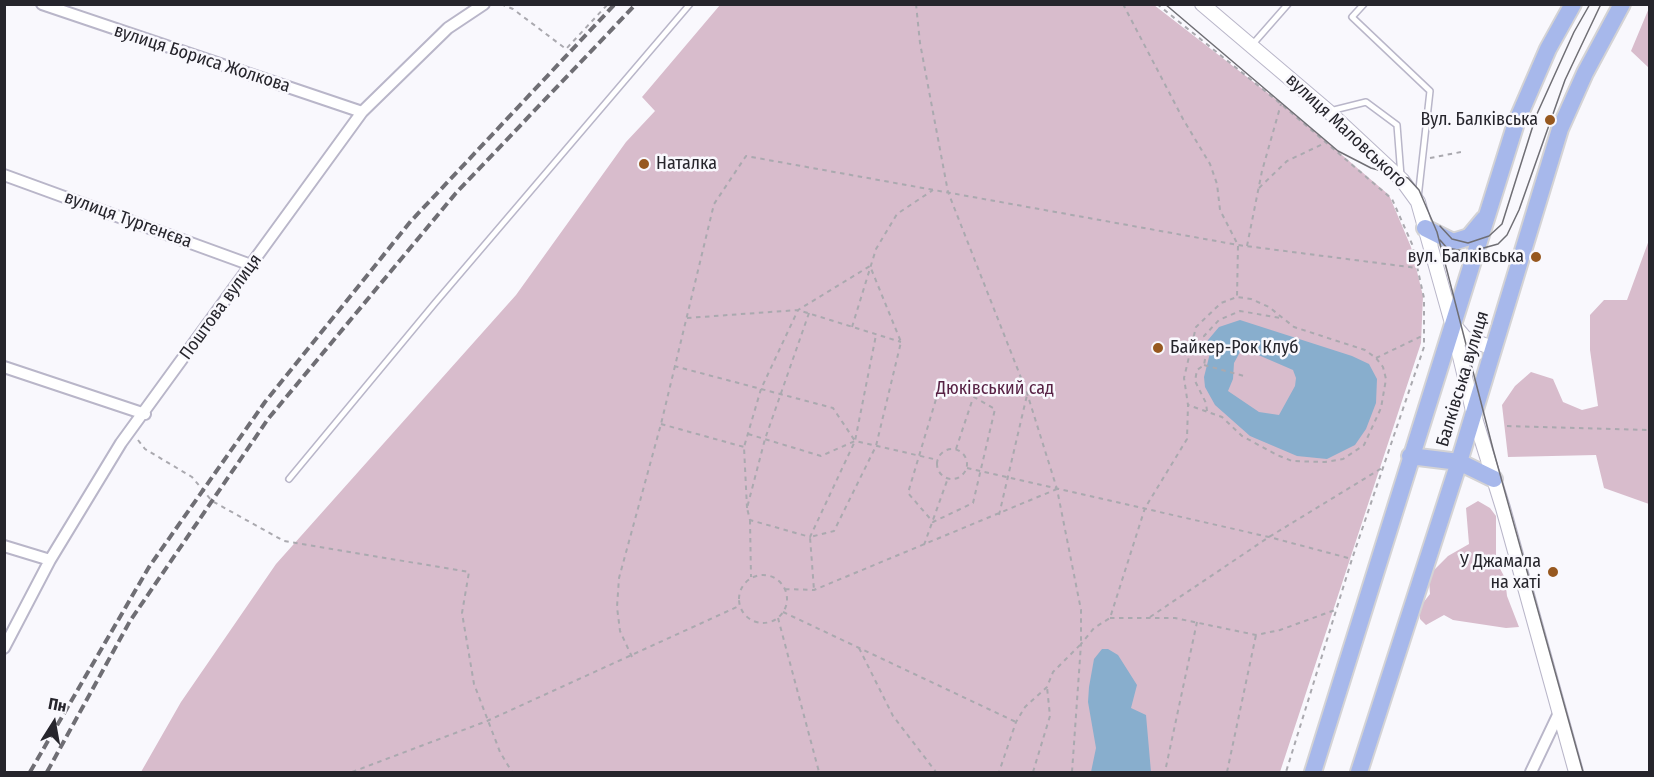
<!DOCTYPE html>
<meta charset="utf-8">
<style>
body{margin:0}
#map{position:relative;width:1654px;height:777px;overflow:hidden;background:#f9f8fd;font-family:"Fira Sans Condensed",sans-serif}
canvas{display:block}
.frame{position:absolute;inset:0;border:6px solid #26252c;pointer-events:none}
.north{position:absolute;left:24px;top:693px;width:60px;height:60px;-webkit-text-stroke:4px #f9f8fd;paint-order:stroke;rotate:11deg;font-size:16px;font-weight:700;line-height:24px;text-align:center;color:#26252c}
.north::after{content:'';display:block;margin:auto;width:21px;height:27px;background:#26252c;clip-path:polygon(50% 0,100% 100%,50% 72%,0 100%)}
</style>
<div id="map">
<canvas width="1654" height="777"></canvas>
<div class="frame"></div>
<div class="north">Пн</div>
</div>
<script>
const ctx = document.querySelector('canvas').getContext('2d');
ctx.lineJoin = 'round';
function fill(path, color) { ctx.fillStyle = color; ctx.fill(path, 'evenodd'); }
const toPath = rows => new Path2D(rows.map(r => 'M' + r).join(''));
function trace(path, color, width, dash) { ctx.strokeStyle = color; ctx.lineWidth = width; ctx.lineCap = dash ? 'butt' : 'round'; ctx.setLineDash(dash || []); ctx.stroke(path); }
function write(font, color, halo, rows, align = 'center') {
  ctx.font = font + ' "Fira Sans Condensed",sans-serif'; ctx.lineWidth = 5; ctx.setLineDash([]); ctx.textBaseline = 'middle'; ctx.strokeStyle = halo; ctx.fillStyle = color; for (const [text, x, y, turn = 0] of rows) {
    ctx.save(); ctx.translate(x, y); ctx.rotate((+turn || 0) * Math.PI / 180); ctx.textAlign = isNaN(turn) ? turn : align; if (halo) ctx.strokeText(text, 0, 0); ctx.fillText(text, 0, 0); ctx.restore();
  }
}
fill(toPath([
 [720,5,1154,5,1282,104,1389,195,1411,247,1423,296,1421,343,1280,772,141,772,181,702,276,564,516,295,626,142,655,111,642,97],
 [1649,8,1649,68,1631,51],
 [1649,240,1650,504,1649,504,1604,488,1596,455,1508,457,1502,405,1515,386,1531,372,1553,379,1563,402,1582,410,1598,406,1590,350,1590,315,1604,300,1627,300],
 [1478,501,1490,508,1496,516,1496,561,1505,578,1507,596,1519,627,1506,628,1453,620,1444,615,1426,625,1420,619,1419,608,1430,594,1429,580,1434,570,1448,556,1469,544,1466,508]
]), '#d8bccc');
fill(toPath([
 [1240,320,1352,356,1369,364,1377,379,1376,403,1366,429,1355,445,1327,459,1297,456,1250,436,1215,405,1205,387,1204,377,1210,353,1208,340,1219,327],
 [1240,352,1256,354,1293,370,1296,378,1295,386,1279,415,1259,412,1228,391,1233,379,1234,363],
 [1102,649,1108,649,1118,655,1137,685,1131,708,1146,715,1151,772,1091,772,1096,748,1088,702,1089,687,1094,659]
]), '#88aecd');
const service = toPath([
 [1364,4,1352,17,1430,91,1418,198],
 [1252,45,1288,4],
 [1330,111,1366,102,1397,125,1401,176],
 [289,479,435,303,690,4]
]);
const minor = toPath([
 [42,4,362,112],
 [4,175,251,265],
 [4,367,145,414],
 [4,546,50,560],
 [4,648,50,560,121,443,362,112,448,28,484,4],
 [1531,772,1560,711]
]);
const tertiary = toPath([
 [1202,4,1328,111,1402,180,1418,202,1452,323,1474,415,1503,508,1576,772],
 [1454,325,1465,338,1493,348]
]);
const primary = toPath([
 [1425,228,1453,242,1469,237,1484,219],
 [1410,456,1459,462,1494,479],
 [1313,772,1516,123,1548,49,1573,4],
 [1359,772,1459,462,1560,129,1585,73,1622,4]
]);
trace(service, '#b9b6c9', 8);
trace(minor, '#b9b6c9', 14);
trace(tertiary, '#b9b6c9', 16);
trace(primary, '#d4d3d5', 20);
trace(toPath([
 [501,4,513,9,566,49,608,4],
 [916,4,920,43,948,192,1027,393,1057,489,1081,610,1081,644,1053,672,1047,687,1025,707,1016,722,999,772],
 [1123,4,1183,119,1210,164,1217,184,1220,210,1238,245,1237,297],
 [1157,4,1281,104,1392,199,1412,244,1424,298,1424,347,1352,559,1286,772],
 [1430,158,1461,152],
 [1259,188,1287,161,1325,143],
 [1247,246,1262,171,1281,104],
 [809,313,765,439,747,508,750,520,810,537,855,441,876,335],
 [687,318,798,310,901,342],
 [852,327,876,249,897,214,933,190],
 [1376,358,1424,335],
 [1204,365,1244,376],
 [674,366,833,408,855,441],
 [942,379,995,409,973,503,933,522,908,493,942,379],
 [1207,411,1206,403,1195,381,1197,370,1204,365,1207,348,1204,336,1219,320,1240,311,1281,318],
 [661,424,744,447],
 [1507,426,1650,430],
 [748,434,821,456,855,441,938,460],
 [138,440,145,449,192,477,212,501,284,541,469,572,462,613,474,684,500,752,512,772],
 [956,449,973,398],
 '937 464a15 15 0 1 1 30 0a15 15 0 1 1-30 0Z',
 [967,468,1269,537,1352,559],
 [747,508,744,447,761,389,798,310,870,266,901,342,876,446,834,531,810,537,814,590],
 [999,515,1027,395],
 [750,520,751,577],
 [924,545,948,478],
 '739 599a24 24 0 1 1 48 0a24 24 0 1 1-48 0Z',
 [785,589,814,590,1057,489],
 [783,612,1016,722],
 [1150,617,1269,537,1382,468],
 [778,618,819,772],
 [1110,618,1175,618,1256,635,1280,630,1335,610],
 [859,648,893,716,936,772],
 [632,657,620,631,617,607,619,578,661,424,714,204,746,156,1238,245,1417,268],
 [1166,767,1197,622],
 [352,772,487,721,739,606],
 [1033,772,1050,716,1047,687],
 [1072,772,1081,644,1094,628,1110,618,1145,508,1187,439,1188,405,1184,378,1196,327,1221,303,1237,297,1251,299,1269,307,1294,327,1365,350,1376,358,1383,367,1386,379,1381,408,1364,445,1343,459,1325,462,1292,461,1277,455,1242,436,1222,417,1188,405],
 [1227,772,1256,635]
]), '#aaa9af', 2, [4.5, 4.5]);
trace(service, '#fff', 5);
trace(minor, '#fff', 10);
trace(tertiary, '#fff', 14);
trace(primary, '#a7b8eb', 16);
trace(toPath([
 [1165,4,1338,151,1371,168,1408,178,1419,190,1437,232,1493,449,1583,772],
 [1440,226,1452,239,1468,243,1489,236,1502,224,1536,116,1574,32,1590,4],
 [1440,240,1447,248,1469,252,1498,244,1507,235,1519,210,1565,80,1601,4]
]), '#6f6e74', 1.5);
trace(toPath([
 [30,772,149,567,265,402,411,221,615,4],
 [47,772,130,621,268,419,456,193,636,4]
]), '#6f6e74', 4, [9, 4.5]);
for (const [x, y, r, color] of [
 [1550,120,6,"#97581f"],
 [644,164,6,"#97581f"],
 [1536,257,6,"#97581f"],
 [1158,348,6,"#97581f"],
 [1553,572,6,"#97581f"]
]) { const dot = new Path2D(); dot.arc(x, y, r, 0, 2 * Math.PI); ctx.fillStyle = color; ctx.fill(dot); trace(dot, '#f9f8fd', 2); }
write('18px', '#26252c', '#f9f8fd', [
 ["вулиця Бориса Жолкова",202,59,18],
 ["вулиця Маловського",1346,131,43],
 ["вулиця Тургенєва",128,220,20],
 ["Поштова вулиця",221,307,-54],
 ["Балківська вулиця",1463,379,-73]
]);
write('18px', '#26252c', '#f9f8fd', [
 ["Вул. Балківська",1538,120],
 ["Наталка",656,164,"left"],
 ["вул. Балківська",1524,257],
 ["Байкер-Рок Клуб",1170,348,"left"],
 ["У Джамала",1541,562],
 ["на хаті",1541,583]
], 'right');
write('18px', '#572144', '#f9f8fd', [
 ["Дюківський сад",995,389]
]);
</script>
